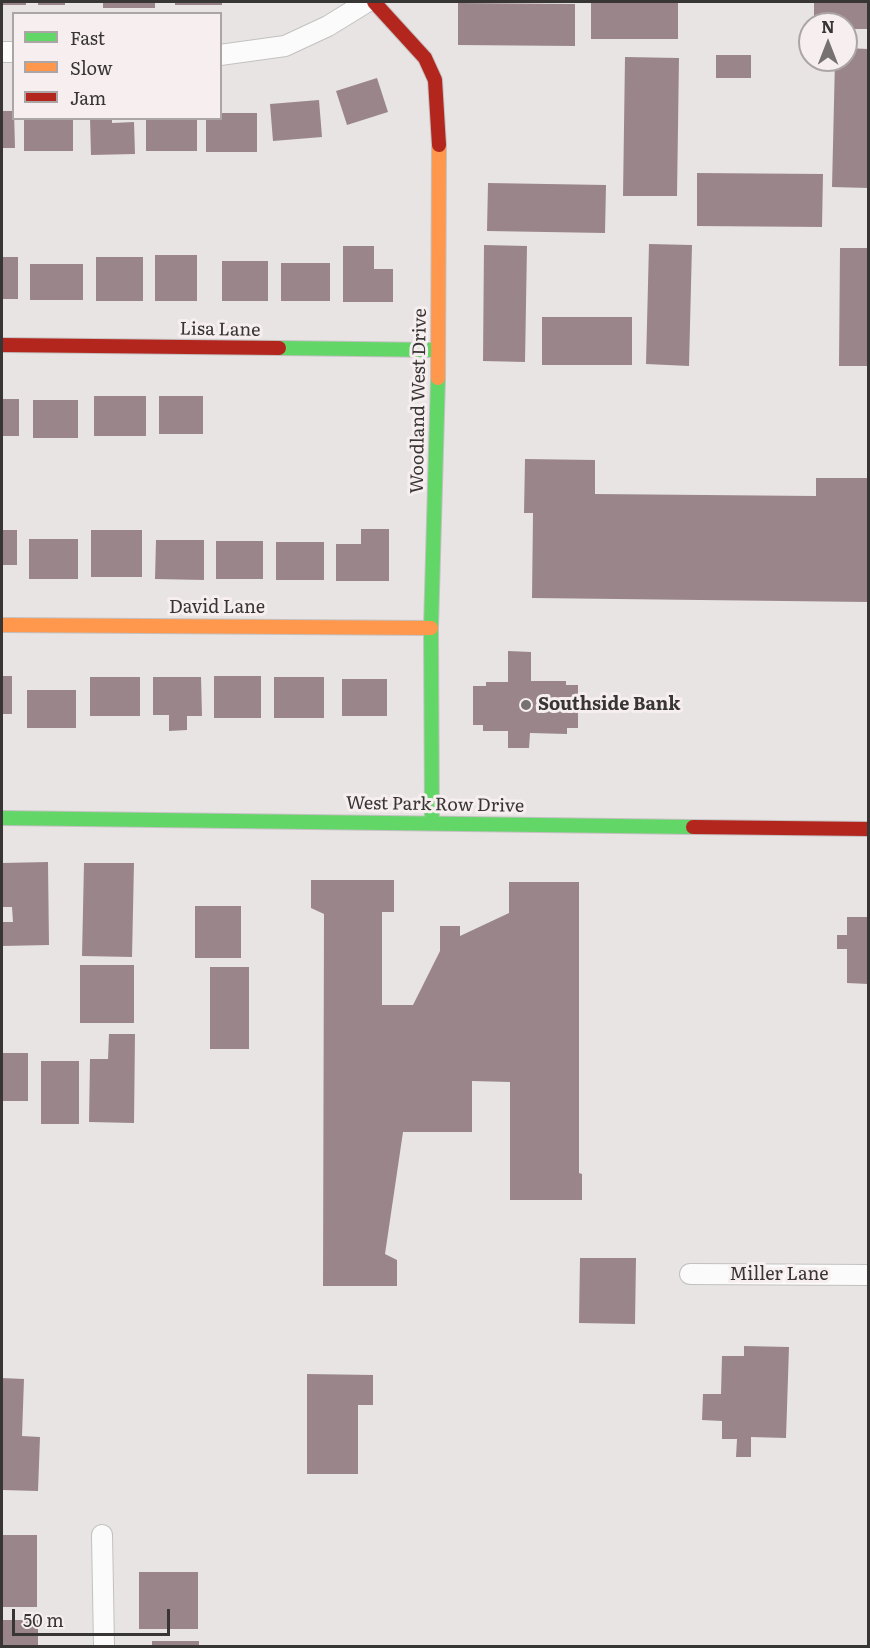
<!DOCTYPE html>
<style>
body{margin:0}
#map{position:relative;width:870px;height:1648px;overflow:hidden;background:#e8e4e4;font-family:Literata,serif}
canvas{display:block}
.frame{position:absolute;inset:0;border:3px solid #383535;pointer-events:none}
.legend{position:absolute;left:12px;top:12px;width:210px;height:108px;box-sizing:border-box;background:#f7efef;border:2px solid #aba5a5;margin:0;padding:8px 10px;list-style:none;font-size:18px;color:#383535}
.legend li{display:flex;align-items:center;gap:12px;height:30px}
.legend b{width:30px;border:2px solid #aba5a5}
.north{position:absolute;left:798px;top:12px;width:60px;height:60px;box-sizing:border-box;background:#f7efef;border:2px solid #aba5a5;border-radius:50%;rotate:0deg;font-size:16px;font-weight:700;line-height:24px;text-align:center;color:#383535}
.north::after{content:'';display:block;margin:auto;width:21px;height:27px;background:#767272;clip-path:polygon(50% 0,100% 100%,50% 72%,0 100%)}
.scale{position:absolute;left:12px;top:1609px;width:158px;height:27px;box-sizing:border-box;border:3px solid #383535;border-top:0;padding-left:8px;font-size:18px;line-height:21px;white-space:nowrap;color:#383535;-webkit-text-stroke:4px #f7efef;paint-order:stroke}
</style>
<div id="map">
<canvas width="870" height="1648"></canvas>
<div class="frame"></div>
<ul class="legend">
<li><b style="height:8px;background:#63d668"></b>Fast</li>
<li><b style="height:8px;background:#ff974d"></b>Slow</li>
<li><b style="height:8px;background:#b3261e"></b>Jam</li>
</ul>
<div class="north">N</div>
<div class="scale">50 m</div>
</div>
<script>
const ctx = document.querySelector('canvas').getContext('2d');
ctx.lineJoin = 'round';
function fill(path, color) { ctx.fillStyle = color; ctx.fill(path, 'evenodd'); }
const toPath = rows => new Path2D(rows.map(r => 'M' + r).join(''));
function trace(path, color, width, dash) { ctx.strokeStyle = color; ctx.lineWidth = width; ctx.lineCap = dash ? 'butt' : 'round'; ctx.setLineDash(dash || []); ctx.stroke(path); }
function write(font, color, halo, rows, align = 'center') {
  ctx.font = font + ' Literata,serif'; ctx.lineWidth = 6; ctx.setLineDash([]); ctx.textBaseline = 'middle'; ctx.strokeStyle = halo; ctx.fillStyle = color; for (const [text, x, y, turn = 0] of rows) {
    ctx.save(); ctx.translate(x, y); ctx.rotate((+turn || 0) * Math.PI / 180); ctx.textAlign = isNaN(turn) ? turn : align; if (halo) ctx.strokeText(text, 0, 0); ctx.fillText(text, 0, 0); ctx.restore();
  }
}
fill(toPath([
 [2,2,26,2,26,5,2,5],
 [38,2,65,2,65,5,38,5],
 [103,2,155,2,155,8,103,8],
 [175,2,222,2,222,5,175,5],
 [591,2,678,2,678,39,591,39],
 [814,2,868,2,868,29,846,29,846,24,814,24],
 [458,3,575,4,575,46,458,45],
 [846,48,868,49,868,188,832,187,835,60,846,60],
 [716,55,751,55,751,78,716,78],
 [625,57,679,58,677,196,623,196],
 [377,78,388,112,347,125,336,91],
 [319,100,322,137,273,141,270,104],
 [2,111,14,111,15,148,2,148],
 [220,113,257,113,257,152,206,152,206,118,220,118],
 [24,118,73,118,73,151,24,151],
 [90,118,112,118,112,123,134,122,135,154,91,155],
 [146,118,197,118,197,151,146,151],
 [697,173,823,174,822,227,697,226],
 [488,183,606,185,605,233,487,231],
 [649,244,692,245,689,366,646,364],
 [484,245,527,246,525,362,483,361],
 [343,246,374,246,374,269,393,269,393,302,343,302],
 [840,248,868,248,868,366,839,366],
 [155,255,197,255,197,301,155,301],
 [2,257,18,257,18,299,2,299],
 [96,257,143,257,143,301,96,301],
 [222,261,268,261,268,301,222,301],
 [281,263,330,263,330,301,281,301],
 [30,264,83,264,83,300,30,300],
 [542,317,632,317,632,365,542,365],
 [94,396,146,396,146,436,94,436],
 [159,396,203,396,203,434,159,434],
 [2,399,19,399,19,436,2,436],
 [33,400,78,400,78,438,33,438],
 [525,459,595,460,595,494,816,496,816,478,868,478,868,602,532,598,533,513,524,513],
 [361,529,389,529,389,581,336,581,336,544,361,544],
 [2,530,17,530,17,565,2,565],
 [91,530,142,530,142,577,91,577],
 [29,539,78,539,78,579,29,579],
 [156,540,204,540,204,580,155,579],
 [216,541,263,541,263,579,216,579],
 [276,542,324,542,324,580,276,580],
 [508,651,531,652,531,681,566,681,566,685,578,685,578,728,567,728,567,734,530,733,529,748,508,748,508,731,483,731,483,725,473,725,473,686,486,686,486,682,508,682],
 [2,676,12,676,12,714,2,714],
 [214,676,261,676,261,718,214,718],
 [90,677,140,677,140,716,90,716],
 [153,677,201,677,202,716,187,716,187,730,169,731,169,715,153,715],
 [274,677,324,677,324,718,274,718],
 [342,679,387,679,387,716,342,716],
 [27,690,76,690,76,728,27,728],
 [48,862,49,945,2,946,2,922,13,922,12,907,2,907,2,863],
 [84,863,134,863,132,957,82,956],
 [311,880,394,880,394,912,382,912,382,1005,413,1005,440,951,440,926,460,926,460,936,509,913,509,882,579,882,579,1173,582,1174,582,1200,510,1200,510,1082,472,1081,472,1132,403,1132,385,1254,397,1260,397,1286,323,1286,324,914,311,908],
 [195,906,241,906,241,958,195,958],
 [847,917,868,917,868,984,847,983,847,949,837,949,837,935,847,935],
 [80,965,134,965,134,1023,80,1023],
 [210,967,249,967,249,1049,210,1049],
 [109,1034,135,1034,134,1123,89,1122,90,1059,108,1059],
 [2,1053,28,1053,28,1101,2,1101],
 [41,1061,79,1061,79,1124,41,1124],
 [580,1258,636,1258,635,1324,579,1323],
 [744,1346,789,1347,786,1438,751,1437,751,1457,736,1457,737,1439,722,1439,722,1421,702,1420,703,1394,721,1394,722,1356,744,1356],
 [307,1374,373,1375,373,1405,358,1405,358,1474,307,1474],
 [2,1378,24,1379,22,1436,40,1437,38,1491,2,1490],
 [2,1535,37,1535,37,1607,2,1607],
 [139,1572,198,1572,198,1629,139,1629],
 [2,1620,38,1620,38,1646,2,1646],
 [152,1641,199,1641,199,1646,152,1646]
]), '#9a868a');
const street = toPath([
 [2,52,14,52],
 [220,55,285,46,328,26,367,2],
 [690,1274,868,1275],
 [102,1535,104,1646]
]);
const fast = toPath([
 [279,348,437,350],
 [2,818,693,827],
 [432,823,431,628,438,378]
]);
const slow = toPath([
 [438,378,439,145],
 [2,625,431,628]
]);
const jam = toPath([
 [374,2,425,58,435,80,439,145],
 [2,345,279,348],
 [693,827,868,829]
]);
trace(street, '#c3c0c0', 22);
trace(fast, '#c3c0c0', 16);
trace(slow, '#c3c0c0', 16);
trace(jam, '#c3c0c0', 16);
trace(street, '#fcfbfb', 20);
trace(fast, '#63d668', 14);
trace(slow, '#ff974d', 14);
trace(jam, '#b3261e', 14);
for (const [x, y, r, color] of [
 [526,705,6,"#767272"]
]) { const dot = new Path2D(); dot.arc(x, y, r, 0, 2 * Math.PI); ctx.fillStyle = color; ctx.fill(dot); trace(dot, '#f7efef', 2); }
write('18px', '#383535', '#f7efef', [
 ["Lisa Lane",220,330,1],
 ["Woodland West Drive",419,401,-89],
 ["David Lane",217,608],
 ["West Park Row Drive",435,805,1],
 ["Miller Lane",779,1275]
]);
write('bold 18px', '#383535', '#f7efef', [
 ["Southside Bank",538,705]
], 'left');
</script>
